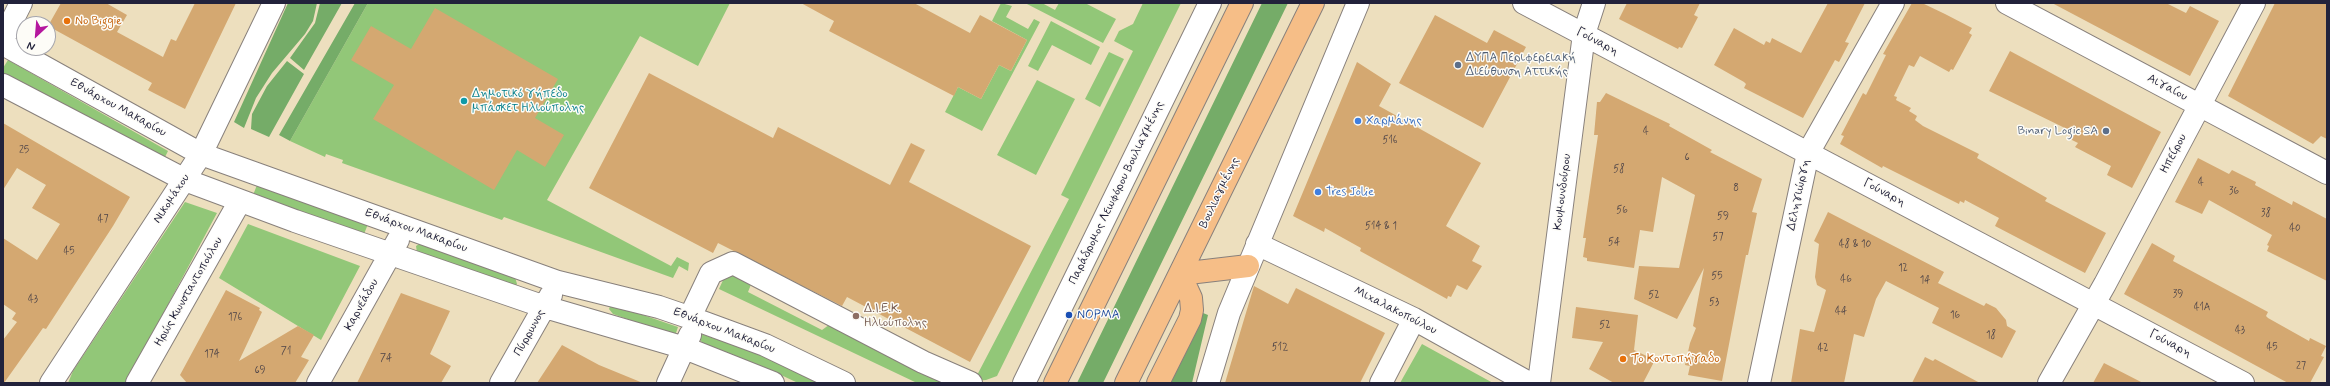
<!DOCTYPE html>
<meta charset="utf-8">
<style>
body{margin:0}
#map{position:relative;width:2330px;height:386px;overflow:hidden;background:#eddfbe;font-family:Mynerve,sans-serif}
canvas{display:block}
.frame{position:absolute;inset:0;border:4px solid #22223b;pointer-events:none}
.north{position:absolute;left:16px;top:16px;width:40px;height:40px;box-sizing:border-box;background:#fdfcf7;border:1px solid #a5a5ac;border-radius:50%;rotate:206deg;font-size:11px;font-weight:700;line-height:16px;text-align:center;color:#22223b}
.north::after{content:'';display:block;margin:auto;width:14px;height:18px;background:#b5179e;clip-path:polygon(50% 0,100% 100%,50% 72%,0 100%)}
</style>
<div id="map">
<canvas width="2330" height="386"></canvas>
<div class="frame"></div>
<div class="north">N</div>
</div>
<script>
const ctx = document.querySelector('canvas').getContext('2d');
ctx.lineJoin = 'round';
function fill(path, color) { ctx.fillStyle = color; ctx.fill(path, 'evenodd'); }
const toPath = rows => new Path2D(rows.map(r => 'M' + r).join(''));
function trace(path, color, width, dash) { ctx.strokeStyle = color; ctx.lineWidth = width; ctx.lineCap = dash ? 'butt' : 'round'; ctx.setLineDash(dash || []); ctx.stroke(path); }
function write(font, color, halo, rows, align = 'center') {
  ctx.font = font + ' Mynerve,sans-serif'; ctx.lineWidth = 3; ctx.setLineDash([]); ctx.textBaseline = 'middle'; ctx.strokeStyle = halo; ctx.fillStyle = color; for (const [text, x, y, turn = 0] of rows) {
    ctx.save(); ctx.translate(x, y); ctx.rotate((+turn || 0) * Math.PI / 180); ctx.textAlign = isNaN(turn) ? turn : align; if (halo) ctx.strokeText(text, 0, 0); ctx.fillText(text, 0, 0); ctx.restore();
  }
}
fill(toPath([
 [368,3,730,3,698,66,640,36,547,200,671,266,677,257,689,263,688,271,679,266,673,278,504,217,502,220,342,163,343,160,326,154,325,157,290,141],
 [1001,3,1012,6,1006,17,1028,29,1034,19,1040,22,982,131,945,112,958,87,981,99,999,65,1011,71,1027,40,992,21],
 [1025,3,1042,3,1055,10,1059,3,1085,3,1116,19,1103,43],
 [1143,3,1181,3,997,376,986,380,974,381,1069,199,1061,195,1133,51,1114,41,1119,31,1133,24],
 [1051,21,1100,47,1091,65,1052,45,1038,71,1028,66],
 [1109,52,1124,59,1100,107,1085,99],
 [8,60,168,151,162,163,3,73,3,68],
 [1037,80,1075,99,1036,175,997,155],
 [257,185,368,224,364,234,253,195],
 [185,202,217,213,126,383,68,383,73,371],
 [248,224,360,266,321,340,219,278],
 [419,244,515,277,517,284,515,287,417,253,416,246],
 [730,275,739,275,752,282,748,292,822,330,833,322,861,336,865,344,923,374,931,370,959,383,917,383,719,289,724,278],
 [611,304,678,327,675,336,613,314,609,309],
 [701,334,769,357,823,383,798,383,764,367,703,344,699,338],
 [1422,344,1493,383,1400,383]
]), '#92c778');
fill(toPath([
 [288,3,317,3,313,21,305,34,272,73,256,98,244,128,234,122],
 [320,3,342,3,304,70,290,58,315,23],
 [355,3,368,3,290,141,279,135],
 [1262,3,1288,3,1103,383,1077,383],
 [287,61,304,74,269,137,251,129,252,114,267,86],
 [1203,313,1208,315,1192,383,1170,383]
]), '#75ac68');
fill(toPath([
 [61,3,106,3,127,15,117,32,163,57,171,39,176,41,195,3,236,3,185,109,148,90,152,83,48,26],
 [801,3,914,3,970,33,980,15,1027,40,1011,71,999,65,981,99,958,87,954,96,829,31,834,21],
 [1627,3,1700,3,1694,15,1698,17,1682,48,1679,47,1678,49,1619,19],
 [1828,3,1865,3,1845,42,1849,43,1839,62,1835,60,1803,118,1744,88,1746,84,1744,82,1714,65,1734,28,1764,45,1766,41,1770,43,1772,38,1801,53],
 [1912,3,1922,3,1945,14,1972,28,1969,33,1972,35,1953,70,1951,69,1949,72,1920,56,1914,67,1909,65,1894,96,1897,97,1896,100,1911,108,1909,111,1917,116,1915,120,1923,126,1979,154,1977,158,2047,198,2045,201,2106,233,2085,273,1995,226,1999,218,1965,200,1964,203,1960,201,1959,204,1883,166,1882,168,1840,144,1844,136,1841,135,1863,93,1866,95,1886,55,1883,54],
 [2052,3,2166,3,2186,13,2190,6,2219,21,2190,76],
 [2275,3,2327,3,2327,139,2321,136,2313,144,2228,96],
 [435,8,558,79,535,118,564,135,545,167,517,150,494,190,373,119,394,85,351,60,371,26,411,49],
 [1435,15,1487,43,1494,30,1526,47,1483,128,1399,83],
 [2010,51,2161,132,2132,188,2107,175,2111,166,2075,147,2078,143,2068,138,2071,131,1989,91],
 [1357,62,1391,84,1379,106,1481,163,1446,226,1480,246,1472,261,1482,266,1467,290,1457,285,1451,297,1448,296,1447,299,1360,251,1361,248,1325,228,1324,232,1293,216],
 [649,73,773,138,778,127,890,185,911,143,925,150,909,182,1031,246,970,362,847,297,842,306,718,243,713,253,589,188],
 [1606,93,1670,124,1669,126,1712,150,1710,152,1762,179,1752,212,1757,213,1748,255,1746,255,1722,381,1688,375,1690,366,1685,365,1690,343,1696,328,1693,326,1704,268,1677,319,1634,299,1639,266,1679,268,1695,195,1662,177,1653,232,1640,230,1634,268,1587,261,1587,258,1583,257,1586,238,1583,238,1598,135,1594,135,1597,102,1600,102],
 [3,123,130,197,113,226,46,329,43,328,4,383,3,340,17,322,12,319,16,313,3,304,3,238,37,260,60,224,32,208,46,185,17,168,3,190],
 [2198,158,2229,174,2232,170,2256,182,2255,185,2292,205,2293,201,2327,219,2327,281,2267,251,2269,246,2267,245,2272,235,2209,200,2202,214,2175,202],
 [1828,212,1944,272,1938,283,1984,306,1986,303,1996,308,2006,320,2007,326,2016,331,2002,358,1932,323,1939,308,1886,281,1876,299,1864,337,1854,334,1844,383,1791,383,1800,329,1814,332,1826,290,1817,285,1815,277,1819,244,1814,241],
 [2152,243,2175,256,2173,261,2268,312,2266,316,2268,318,2309,341,2310,338,2326,346,2321,356,2324,357,2310,383,2288,383,2124,294],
 [1254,286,1288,304,1296,288,1385,333,1360,383,1225,383],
 [226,290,260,308,259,310,262,312,239,361,298,326,314,335,301,357,309,360,295,383,187,383,180,375],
 [401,293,450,311,430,354,451,366,441,383,357,383],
 [1576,307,1638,315,1634,350,1655,360,1643,383,1614,383,1589,369,1603,342,1572,338],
 [562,345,599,365,643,383,537,383],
 [1925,357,1933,361,1935,359,1980,383,1912,383],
 [2104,363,2143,383,2093,383]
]), '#d4a871');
const minor = toPath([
 [1524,3,2243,383],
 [2007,3,2327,173],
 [3,39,21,3],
 [3,44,201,154,558,282,659,307,697,320,765,345,844,383],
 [3,85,185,180,295,221,545,307,685,348,773,383],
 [1257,244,1414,319,1529,383],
 [690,317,711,273,733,263,923,362,971,383],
 [51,383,201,154,274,3],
 [137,383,240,201],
 [318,383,398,240],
 [501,383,551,295],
 [668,383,690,335],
 [1024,383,1210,3],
 [1208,383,1229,313,1358,3],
 [1381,383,1414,319],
 [1539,383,1584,34,1594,3],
 [1759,383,1808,153,1893,3],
 [2049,383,2105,284,2254,3]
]);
const major = toPath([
 [1055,383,1242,3],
 [1126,383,1313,3],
 [1158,383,1190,319,1192,310,1191,298,1180,274,1248,266]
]);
trace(minor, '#88807c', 24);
trace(major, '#88807c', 24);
trace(minor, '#fff', 22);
trace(major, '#f6be87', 22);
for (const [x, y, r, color] of [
 [67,21,4,"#e8710a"],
 [1458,65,4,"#5c6f8a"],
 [464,101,4,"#0f9aa8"],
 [1358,121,4,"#3f7fe0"],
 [2106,131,4,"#5c6f8a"],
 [1318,192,4,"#3f7fe0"],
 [1069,315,4,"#1a4fb4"],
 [856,316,4,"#8d6e63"],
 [1623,359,4,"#e8710a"]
]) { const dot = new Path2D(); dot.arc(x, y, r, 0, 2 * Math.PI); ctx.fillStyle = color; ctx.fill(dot); trace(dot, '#fdfcf7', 1.5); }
write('10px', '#4e4448', null, [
 ["4",1646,132],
 ["516",1390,141],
 ["25",24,151],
 ["6",1687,158],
 ["58",1619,170],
 ["4",2201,183],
 ["8",1736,189],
 ["36",2234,192],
 ["56",1622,211],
 ["38",2266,214],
 ["59",1723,217],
 ["47",103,220],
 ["514 & 1",1381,227],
 ["40",2295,229],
 ["57",1718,238],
 ["54",1614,243],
 ["48 & 10",1855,245],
 ["45",69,252],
 ["12",1903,269],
 ["55",1717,277],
 ["46",1846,280],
 ["14",1925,281],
 ["39",2178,295],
 ["52",1654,296],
 ["43",33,300],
 ["53",1714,303],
 ["41A",2202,308],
 ["44",1841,312],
 ["16",1955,316],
 ["176",235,318],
 ["52",1605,326],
 ["43",2240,331],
 ["18",1991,336],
 ["512",1280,348],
 ["45",2272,348],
 ["42",1823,349],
 ["71",286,352],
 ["174",212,355],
 ["74",386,359],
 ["27",2301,367],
 ["69",260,371]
]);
write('12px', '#c56008', '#fdfcf7', [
 ["Νο Biggie",75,21],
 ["Το Κοντοπήγαδο",1631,359]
], 'left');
write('12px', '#22223b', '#fdfcf7', [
 ["Γούναρη",1597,42,28],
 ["Αιγαίου",2167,88,28],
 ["Εθνάρχου Μακαρίου",118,108,29],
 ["Ηπείρου",2174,154,-62],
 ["Κουμουνδούρου",1563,192,-83],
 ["Παράδρομος Λεωφόρου Βουλιαγμένης",1117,193,-64],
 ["Βουλιαγμένης",1220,193,-64],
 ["Γούναρη",1884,193,28],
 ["Δεληγιώργη",1799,195,-78],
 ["Νικομάχου",172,199,-57],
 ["Εθνάρχου Μακαρίου",416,231,20],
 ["Ηρώς Κωνσταντοπούλου",189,292,-60],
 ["Καρνεάδου",362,305,-61],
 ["Μιχαλακοπούλου",1395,311,27],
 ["Εθνάρχου Μακαρίου",724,331,21],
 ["Πύρρωνος",530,333,-61],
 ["Γούναρη",2170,344,28]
]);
write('12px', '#4e5e75', '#fdfcf7', [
 ["ΔΥΠΑ Περιφερειακή",1466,58],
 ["Διεύθυνση Αττικής",1466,72],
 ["Binary Logic SA",2098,131,"right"]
], 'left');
write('12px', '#0d838f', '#fdfcf7', [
 ["Δημοτικό γήπεδο",472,94],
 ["μπάσκετ Ηλιούπολης",472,108]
], 'left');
write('12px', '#366cbe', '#fdfcf7', [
 ["Χαρμάνης",1366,121],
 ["Tres Jolie",1326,192]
], 'left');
write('12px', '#785e54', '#fdfcf7', [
 ["Δ.Ι.Ε.Κ.",864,309],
 ["Ηλιούπολης",864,323]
], 'left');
write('12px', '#164399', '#fdfcf7', [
 ["ΝΟΡΜΑ",1077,315]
], 'left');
</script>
